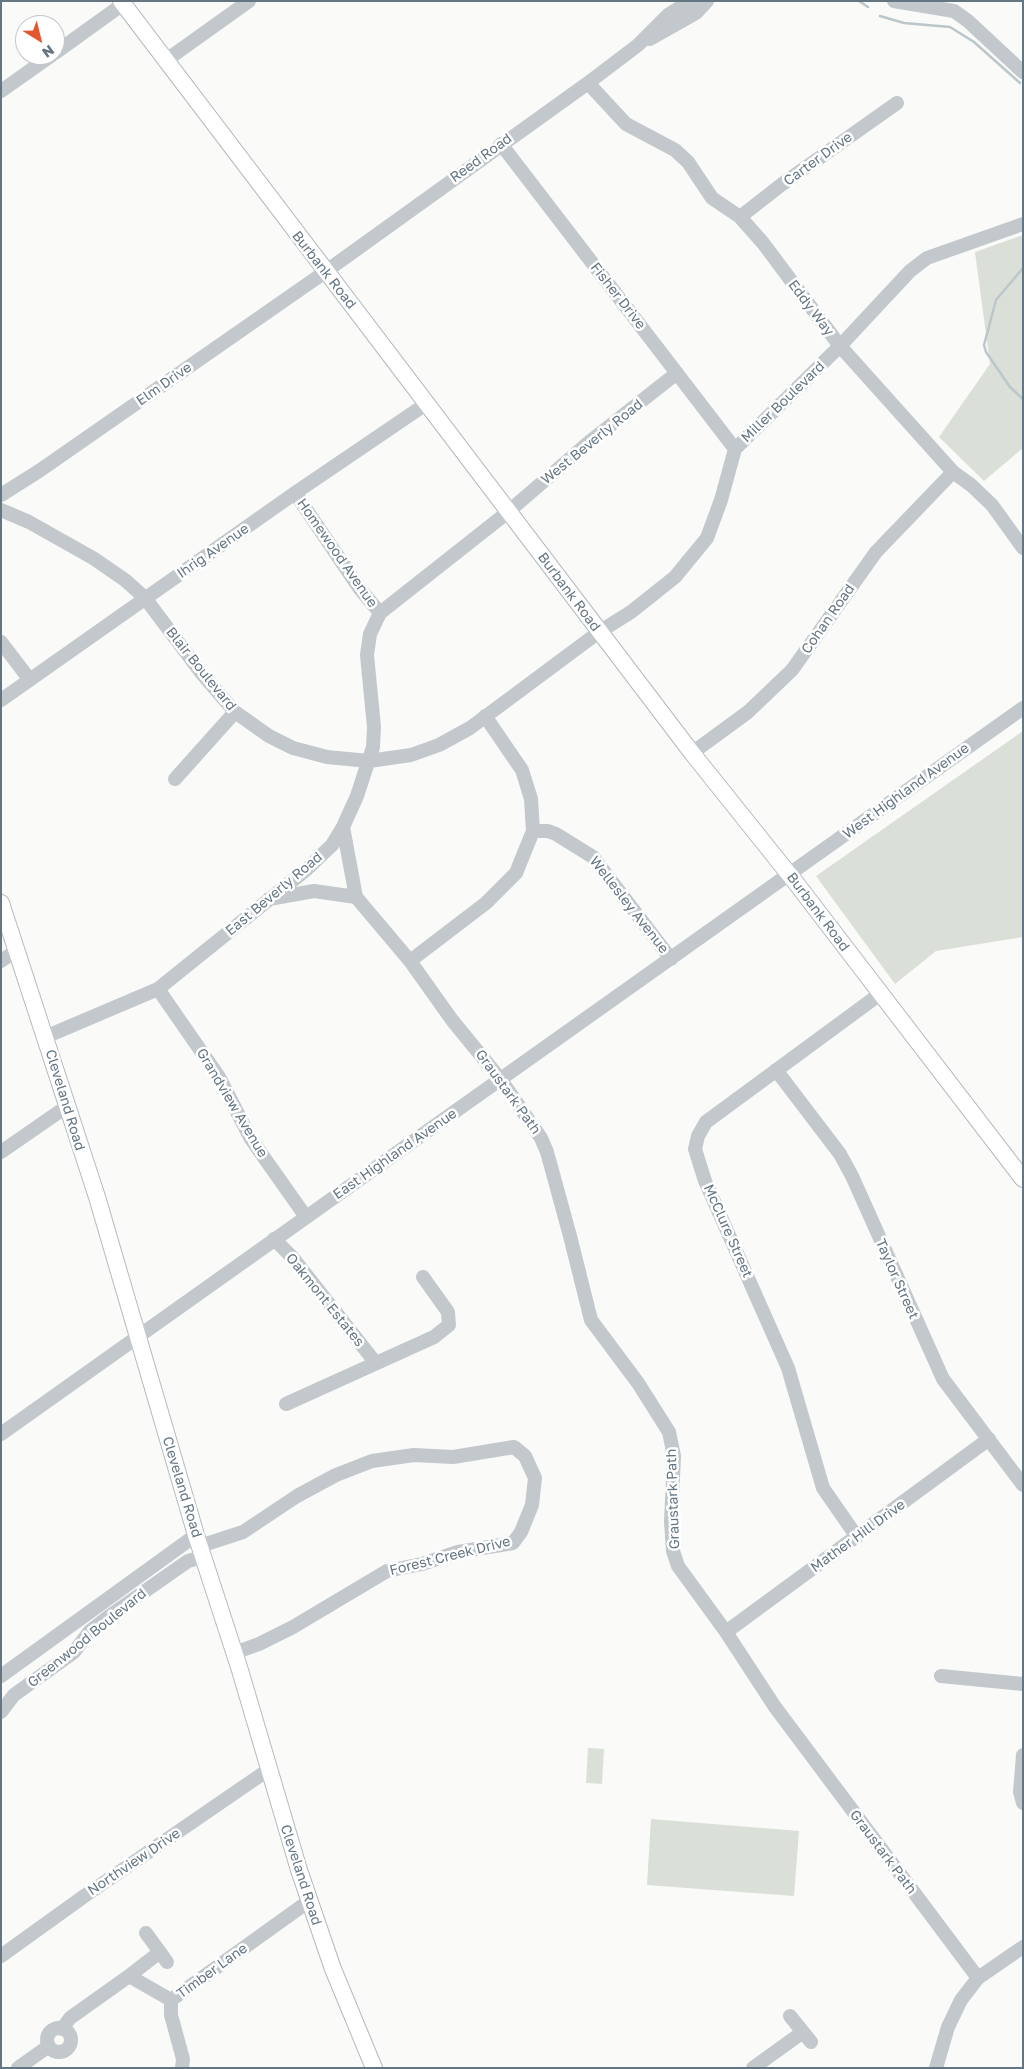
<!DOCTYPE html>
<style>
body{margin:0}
#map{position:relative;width:1024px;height:2069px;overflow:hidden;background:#fafaf8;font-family:"Golos Text",sans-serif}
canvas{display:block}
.frame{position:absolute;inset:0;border:2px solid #657683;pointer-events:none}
.north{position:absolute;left:15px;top:15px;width:50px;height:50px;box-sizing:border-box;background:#fff;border:1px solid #c1c8cd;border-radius:50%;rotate:144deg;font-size:14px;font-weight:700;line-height:20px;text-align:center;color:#657683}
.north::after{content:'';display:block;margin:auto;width:18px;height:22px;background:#e4572e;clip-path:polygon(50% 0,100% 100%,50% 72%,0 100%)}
</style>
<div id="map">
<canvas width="1024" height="2069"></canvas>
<div class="frame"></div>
<div class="north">N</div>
</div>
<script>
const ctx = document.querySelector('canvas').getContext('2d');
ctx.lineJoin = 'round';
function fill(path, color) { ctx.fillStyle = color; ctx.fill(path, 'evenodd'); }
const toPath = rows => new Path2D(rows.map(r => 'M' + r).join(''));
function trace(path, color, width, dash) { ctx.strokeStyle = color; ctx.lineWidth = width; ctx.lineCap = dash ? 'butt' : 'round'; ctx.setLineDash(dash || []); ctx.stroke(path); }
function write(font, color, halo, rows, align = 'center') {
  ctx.font = font + ' "Golos Text",sans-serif'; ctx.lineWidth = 5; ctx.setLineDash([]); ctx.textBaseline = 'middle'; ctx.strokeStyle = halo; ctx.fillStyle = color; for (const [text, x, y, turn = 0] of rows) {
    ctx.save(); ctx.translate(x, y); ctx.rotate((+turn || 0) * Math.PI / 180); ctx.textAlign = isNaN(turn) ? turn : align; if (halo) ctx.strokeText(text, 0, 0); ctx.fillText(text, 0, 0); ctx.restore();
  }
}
fill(toPath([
 [1023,235,1023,448,984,481,939,437,990,364,975,252],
 [1023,731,1023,937,936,951,895,984,816,876],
 [588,1748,604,1749,602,1784,586,1783],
 [651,1819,799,1831,794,1896,647,1885]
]), '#dadfd7');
trace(toPath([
 [859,1,868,7],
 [880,16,904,23,950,27,974,42,1020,83],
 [1023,268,996,300,984,345,986,352,1010,387,1023,399]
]), '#bbc7cb', 2.5);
const major = toPath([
 [121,1,692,753,796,883,1023,1179],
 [1,903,97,1197,196,1535,239,1667,299,1870,333,1969,374,2068]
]);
trace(major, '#b5babe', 18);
trace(toPath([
 [894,1,954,11,968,21,1023,72],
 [650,39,696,13,707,1],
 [55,53,123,4],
 [165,61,249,1],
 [588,83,626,124,675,150,688,162,712,198,740,217,763,243,840,346,953,472,971,485,992,505,1023,548],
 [1,91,52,55],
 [501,144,735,449],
 [740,217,781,185,897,103],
 [295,493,360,589,380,613],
 [1,495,39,471,325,272,588,83,638,45,668,15,690,1],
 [1,510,29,522,93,558,125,580,145,598,203,675,235,712,269,736,293,748,327,757,369,761,411,755,439,745,470,728,599,632,631,612,675,577,707,538,721,500,735,449,840,346,910,271,927,258,1023,224],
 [1,642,30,680],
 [1,700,295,493,426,404],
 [692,753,748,712,792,670,876,552,953,472],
 [175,779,235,712],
 [343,827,356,897],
 [533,831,548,831,556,834,593,857,671,959],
 [269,899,314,891,356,897,410,961,452,1020,501,1080,541,1138,547,1152,570,1236,591,1320,638,1383,669,1432,674,1456,671,1522,673,1551,678,1566,726,1632,775,1707,978,1978],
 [1,961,17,950],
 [410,961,486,903,516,873,533,831,531,799,522,770,485,716],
 [158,989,219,1077,251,1139,306,1217],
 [45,1037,158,989,307,869,332,845,343,827,357,796,373,747,374,727,367,655,370,634,380,613,508,512,588,443,677,373],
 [776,1070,840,1154,852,1176,943,1379,1023,1485],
 [1,1152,66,1107],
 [274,1239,293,1258,375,1362],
 [286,1404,434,1337,449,1325,448,1312,423,1277],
 [1,1434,1023,708],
 [857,1537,823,1488,788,1368,705,1181,695,1149,698,1136,706,1122,880,994],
 [200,1546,243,1532,297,1496,336,1475,372,1461,414,1455,453,1457,514,1447,525,1456,535,1478,532,1505,521,1532,513,1543,458,1552,422,1564,387,1571,293,1627,259,1644,234,1653],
 [726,1632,989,1439],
 [1,1676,196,1535],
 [941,1676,1023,1684],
 [1,1712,14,1695,74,1652,90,1631,108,1617,188,1561,203,1557],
 [1023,1755,1020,1792,1023,1803],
 [146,1933,167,1962],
 [1,1956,83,1897,268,1770],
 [129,1976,160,1952],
 [790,2016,811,2042],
 '47 2040a12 12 0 1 1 24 0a12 12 0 1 1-24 0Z',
 [62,2029,70,2018,129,1976,171,2000],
 [18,2068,49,2046],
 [182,2068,183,2059,171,2015,171,2000,309,1901],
 [753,2068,803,2032],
 [936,2068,948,2027,961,2000,978,1978,1023,1947]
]), '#c3c8cc', 14);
trace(major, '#fff', 16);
write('14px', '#657683', '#fff', [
 ["Reed Road",481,158,-36],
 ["Carter Drive",818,159,-36],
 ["Burbank Road",324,270,52],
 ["Fisher Drive",618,296,52],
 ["Eddy Way",811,308,53],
 ["Elm Drive",164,384,-35],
 ["Miller Boulevard",783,402,-44],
 ["West Beverly Road",592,442,-39],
 ["Ihrig Avenue",213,551,-35],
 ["Homewood Avenue",337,553,55],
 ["Burbank Road",569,592,53],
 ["Cohan Road",828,619,-55],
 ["Blair Boulevard",201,669,51],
 ["West Highland Avenue",906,791,-36],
 ["East Beverly Road",274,894,-40],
 ["Wellesley Avenue",629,905,52],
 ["Burbank Road",818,912,53],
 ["Graustark Path",508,1092,54],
 ["Cleveland Road",65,1100,73],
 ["Grandview Avenue",232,1103,59],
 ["East Highland Avenue",395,1154,-35],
 ["McClure Street",728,1231,66],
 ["Taylor Street",897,1279,66],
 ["Oakmont Estates",325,1300,51],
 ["Cleveland Road",182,1487,73],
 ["Graustark Path",673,1499,-92],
 ["Mather Hill Drive",858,1536,-36],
 ["Forest Creek Drive",450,1556,-14],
 ["Greenwood Boulevard",87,1638,-39],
 ["Graustark Path",883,1852,53],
 ["Northview Drive",134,1862,-34],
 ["Cleveland Road",301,1875,72],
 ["Timber Lane",212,1971,-36]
]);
</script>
